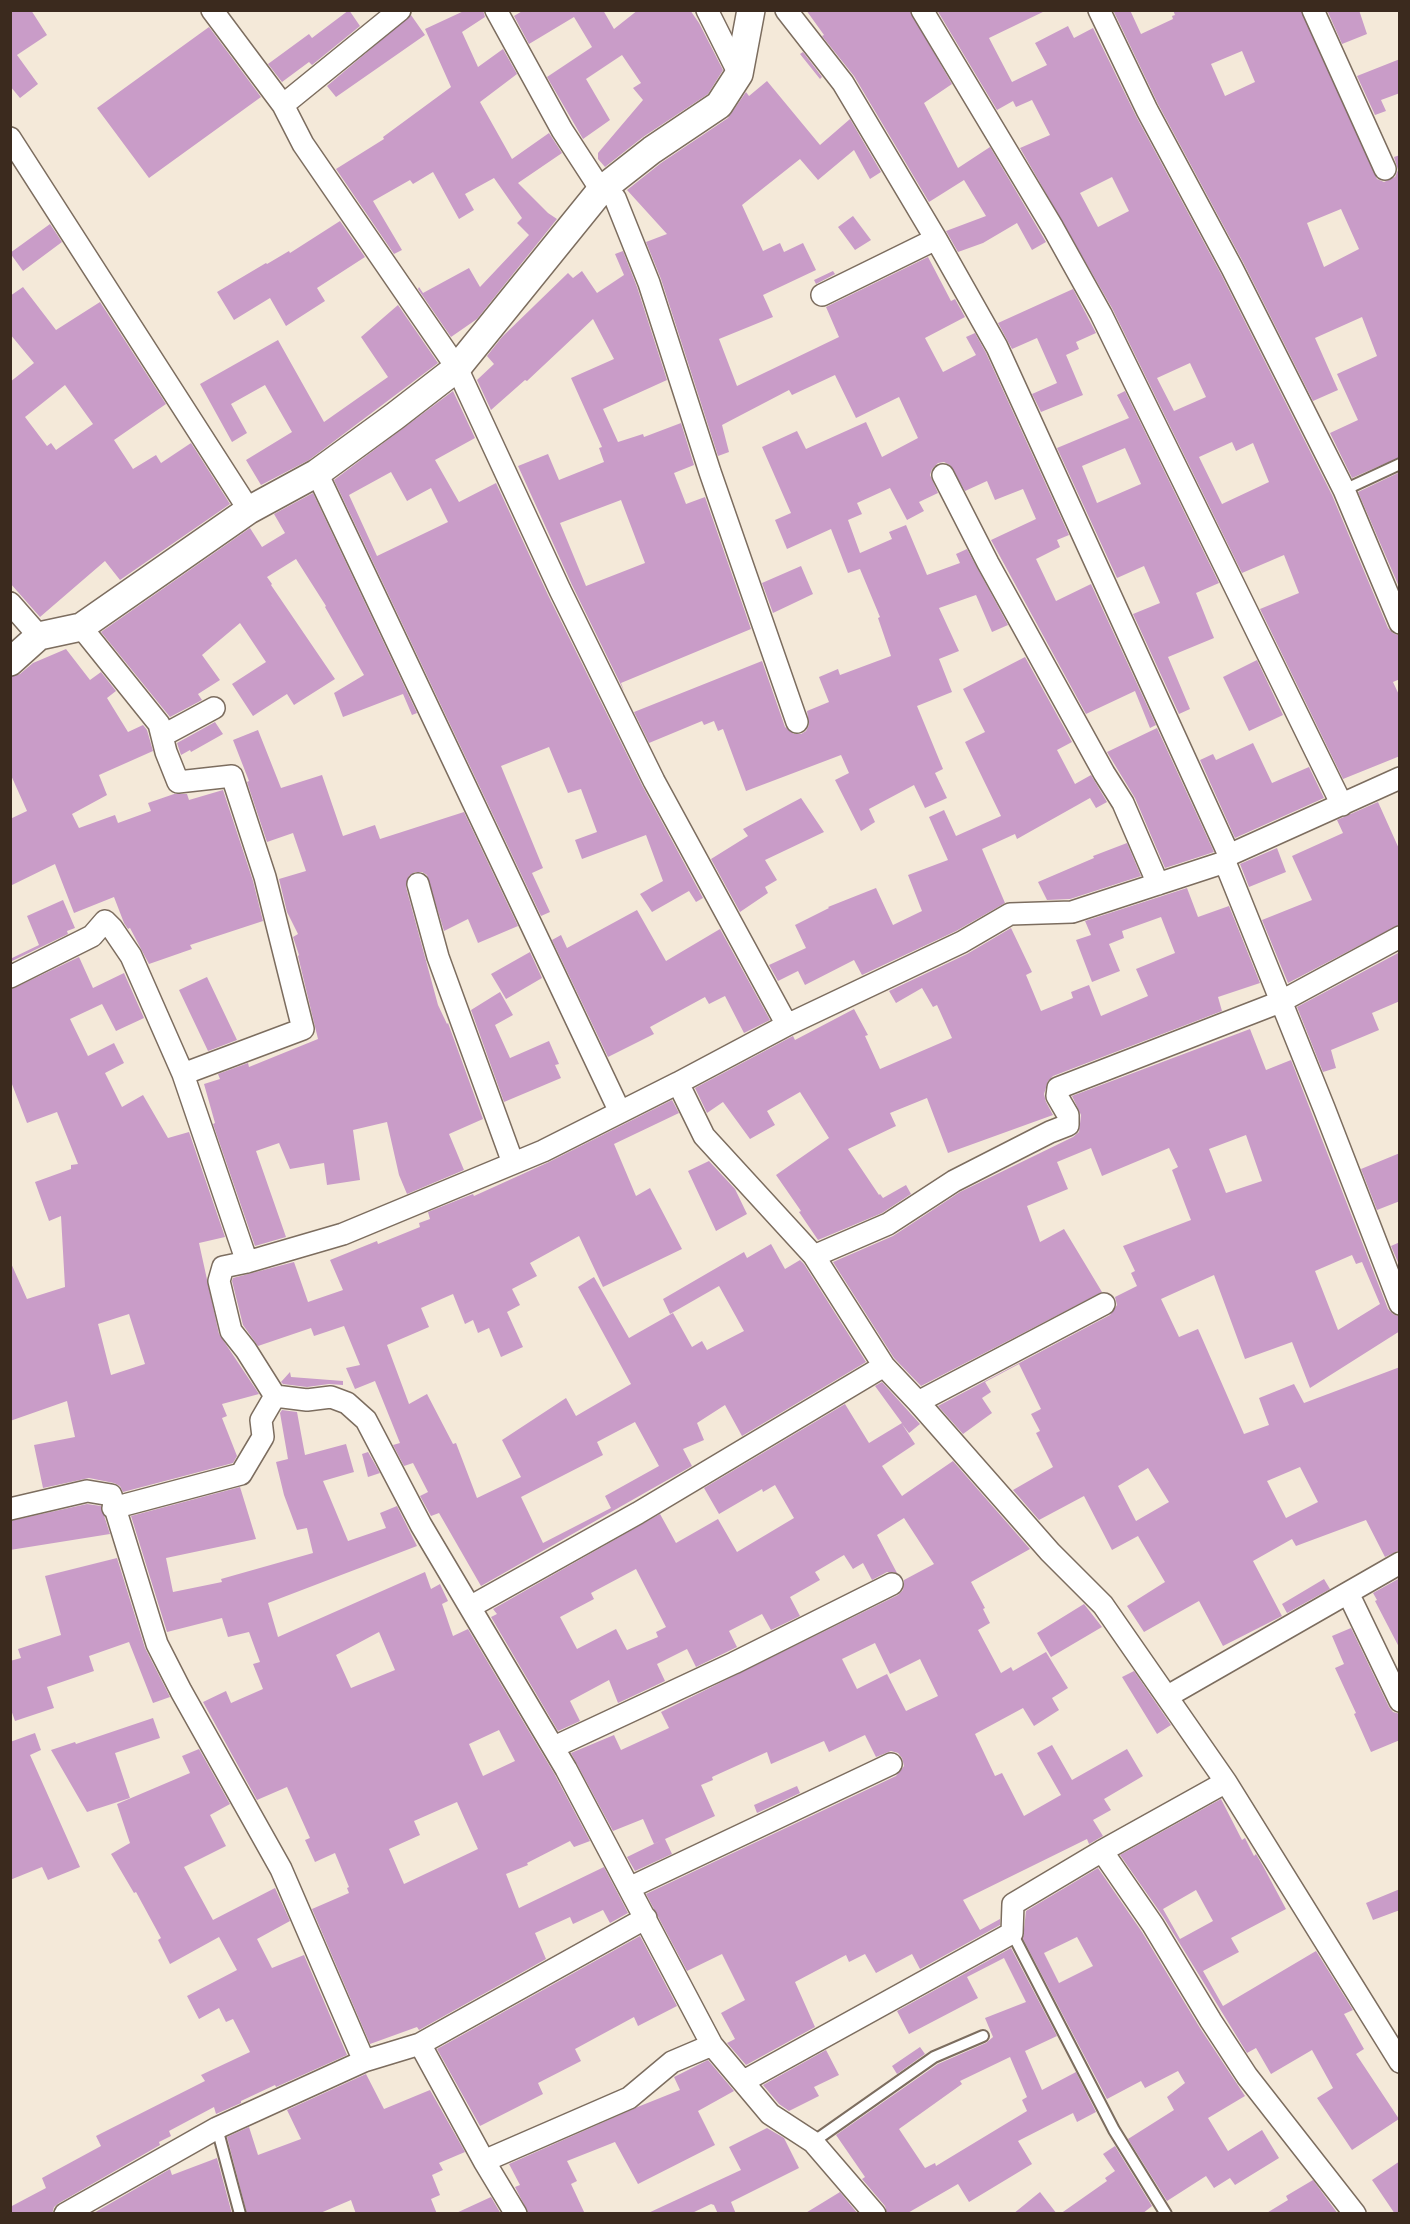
<!DOCTYPE html>
<style>
body{margin:0}
#map{position:relative;width:1410px;height:2224px;overflow:hidden;background:#f4e9d9;font-family:"Libre Bodoni",serif}
canvas{display:block}
.frame{position:absolute;inset:0;border:12px solid #3b2a1e;pointer-events:none}
</style>
<div id="map">
<canvas width="1410" height="2224"></canvas>
<div class="frame"></div>
</div>
<script>
const ctx = document.querySelector('canvas').getContext('2d');
ctx.lineJoin = 'round';
function fill(path, color) { ctx.fillStyle = color; ctx.fill(path, 'evenodd'); }
const toPath = rows => new Path2D(rows.map(r => 'M' + r).join(''));
function trace(path, color, width, dash) { ctx.strokeStyle = color; ctx.lineWidth = width; ctx.lineCap = dash ? 'butt' : 'round'; ctx.setLineDash(dash || []); ctx.stroke(path); }
fill(toPath([
 [10,10,31,10,47,35,17,55,38,84,20,98,10,86],
 [349,10,360,26,312,65,309,62,282,82,268,64,309,34,312,38],
 [466,10,483,10,485,17,462,32,478,67,503,49,517,74,480,102,512,159,549,133,562,153,518,183,548,213,557,219,477,319,451,337,418,289,419,287,423,293,469,268,480,287,529,235,517,223,522,218,494,178,465,194,474,210,459,219,433,172,413,184,410,180,373,201,402,250,394,254,336,169,384,139,383,137,451,87,425,29],
 [524,10,603,10,614,29,638,10,690,10,699,23,723,70,708,94,643,137,605,167,598,159,598,153,643,100,633,88,641,83,622,55,586,79,610,120,583,139,547,77,592,47,574,17,529,44,514,16],
 [806,10,909,10,952,84,924,103,958,168,990,147,1046,242,1032,250,1017,223,983,243,958,252,946,231,986,216,964,180,929,202,854,76,822,36,824,35],
 [937,10,1047,10,989,38,1012,82,1047,65,1035,43,1068,26,1074,38,1093,28,1136,116,1221,274,1332,495,1388,628,1393,633,1400,636,1400,679,1393,682,1400,697,1400,756,1343,779,1260,609,1299,593,1284,555,1242,573,1112,308,1020,148,1050,135,1032,100,1016,107,1013,101,997,110],
 [1112,177,1129,211,1098,227,1080,193],
 [1190,363,1206,397,1174,411,1157,378],
 [1232,442,1236,451,1253,443,1269,482,1222,504,1199,457],
 [1113,10,1130,10,1141,34,1173,19,1172,16,1175,15,1173,10,1301,10,1377,179,1384,182,1395,177,1398,170,1394,157,1400,155,1400,457,1352,478,1330,433,1358,420,1337,374,1377,356,1362,317,1315,338,1338,390,1313,401,1243,262,1158,104],
 [1242,51,1255,82,1225,96,1211,64],
 [1341,209,1359,249,1324,267,1307,223],
 [1327,10,1359,10,1367,34,1342,44],
 [411,15,425,35,336,97,327,86],
 [209,27,261,97,149,178,97,108],
 [803,52,822,77,820,79,800,54],
 [1400,59,1400,93,1381,100,1386,111,1375,115,1357,76],
 [767,81,820,145,850,119,881,172,870,179,854,150,818,180,800,159,742,205,763,251,780,243,784,252,803,243,816,270,763,295,773,317,719,339,737,386,839,337,826,307,928,257,951,301,955,299,965,317,925,338,943,372,976,355,966,337,975,333,986,353,1069,535,1057,540,1060,547,1036,559,1056,601,1091,584,1156,725,1150,728,1135,691,1086,714,991,540,1036,519,1023,489,995,500,987,481,965,491,950,465,944,462,938,463,932,469,930,475,938,493,919,502,924,511,907,520,890,488,857,503,862,514,848,520,860,553,892,539,889,532,906,525,927,575,960,563,956,554,967,549,1008,625,992,632,976,595,939,608,959,651,939,659,952,692,917,706,943,769,935,773,947,798,925,808,914,785,869,809,875,822,861,831,835,780,849,773,841,755,746,791,723,729,718,731,714,721,704,725,702,721,649,743,634,712,762,661,785,727,794,734,801,734,806,731,809,725,807,711,829,702,819,677,838,669,840,675,891,656,878,618,880,617,860,569,848,573,831,529,787,549,775,520,791,513,762,447,797,431,806,449,866,422,882,457,918,438,899,397,856,418,835,375,792,395,789,390,722,425,729,452,718,456,661,279,646,242,667,234,627,190,661,163,728,118,746,92,749,96],
 [853,216,871,240,855,250,838,227],
 [340,221,365,257,317,288,325,301,286,326,270,298,234,320,217,292,266,263,267,264,289,251,290,253],
 [50,224,62,242,23,271,10,253],
 [623,251,637,287,667,380,603,409,618,442,643,434,644,437,681,423,694,465,674,473,686,504,705,497,751,629,621,683,624,691,572,585,518,466,548,454,559,480,604,462,599,448,602,447,571,378,614,359,593,319,527,381,525,380,491,410,477,380,494,364,487,356,502,337,568,273,573,278,582,271,597,293,624,275,615,254],
 [621,500,645,563,586,586,560,523],
 [833,271,835,274,837,273,816,284,814,280],
 [23,287,56,330,100,302,166,404,114,440,133,469,156,455,161,463,191,443,230,504,120,580,105,561,40,617,10,583,10,382,34,363,10,334,10,296],
 [65,385,93,424,56,450,51,443,47,446,25,417],
 [1073,289,1096,333,1076,342,1079,349,1066,355,1083,395,1041,412,1032,394,1057,383,1037,338,1012,349,998,323],
 [398,305,438,363,309,460,261,485,246,460,292,432,265,385,231,404,247,433,232,442,200,384,278,340,324,422,388,377,361,337],
 [453,391,475,438,435,460,459,502,496,483,548,595,643,787,703,898,696,902,689,891,652,912,640,894,663,881,646,835,582,859,575,840,597,832,581,789,568,793,549,747,501,766,543,868,532,873,550,912,541,916,334,480],
 [391,472,407,501,431,488,448,522,377,556,349,495],
 [1125,391,1219,583,1196,593,1214,638,1168,657,1190,709,1179,714,1133,614,1160,603,1144,566,1117,578,1057,448,1129,418,1117,395],
 [1125,448,1141,484,1097,503,1082,466],
 [1400,472,1400,589,1358,492],
 [313,493,417,713,412,715,403,694,343,717,334,693,364,675,325,607,326,606,296,559,267,577,272,584,271,585,335,679,294,705,287,694,253,716,232,684,266,662,240,623,202,655,220,680,198,694,202,700,170,717,101,632,250,528,262,547,285,533,274,514],
 [801,566,813,594,773,613,762,583],
 [66,649,90,680,101,672,116,691,107,698,128,732,143,725,147,730,153,751,99,775,107,795,72,814,79,828,115,815,118,823,151,811,148,803,174,794,187,794,189,800,223,790,253,881,263,921,190,945,192,949,149,964,130,928,128,929,124,923,114,897,74,913,55,864,10,886,10,819,27,811,10,773,10,677,20,674,33,663],
 [1025,657,1072,742,1057,750,1075,784,1091,775,1107,802,1096,808,1090,798,1017,839,1015,834,982,849,1005,903,956,931,862,975,854,960,805,985,798,971,778,981,769,965,806,948,795,925,829,908,828,907,876,888,893,925,922,911,908,875,948,860,929,817,944,810,956,836,1001,816,965,742,985,732,963,689],
 [1257,660,1283,715,1249,731,1223,677],
 [215,722,223,734,191,752,190,750,181,755,177,743],
 [1157,728,1214,852,1165,868,1135,798,1107,752],
 [258,730,281,788,322,775,343,836,375,825,380,839,464,812,518,926,478,943,468,919,444,931,427,875,422,872,415,872,409,876,406,887,438,1005,447,1024,448,1023,483,1119,449,1134,464,1170,407,1194,399,1175,387,1122,353,1130,360,1180,327,1185,324,1163,290,1169,279,1143,256,1151,286,1237,255,1246,213,1124,215,1123,204,1084,220,1079,218,1074,248,1063,249,1067,318,1039,298,956,299,955,293,937,298,934,287,912,279,879,306,871,293,833,267,842,247,782,249,781,233,740],
 [1253,743,1272,783,1309,767,1324,798,1235,838,1200,760,1213,754,1216,760],
 [801,798,824,832,765,860,777,880,765,887,768,893,740,912,711,859,748,836,743,829],
 [1378,802,1400,851,1400,924,1288,983,1262,920,1312,900,1292,856,1343,833,1337,820],
 [1127,843,1141,876,1070,899,1047,900,1038,882,1094,858,1093,856],
 [1277,848,1286,872,1249,887,1240,864],
 [1187,888,1198,917,1229,906,1260,983,1218,997,1222,1011,1053,1076,1048,1081,1044,1094,1046,1102,1053,1115,948,1153,927,1098,890,1113,896,1126,848,1149,879,1195,880,1194,883,1198,906,1185,911,1194,882,1213,818,1240,799,1212,801,1211,776,1175,829,1138,800,1092,767,1111,775,1125,750,1139,723,1102,707,1113,695,1088,793,1036,795,1040,854,1009,868,1035,865,1036,880,1069,952,1038,937,1005,933,1007,922,988,896,1003,889,991,967,954,1011,928,1032,972,1026,975,1041,1011,1073,998,1071,992,1089,985,1101,1016,1148,996,1136,969,1175,953,1161,917,1122,931,1124,938,1109,944,1120,971,1092,982,1076,940,1091,935,1085,921],
 [63,900,75,928,67,931,68,934,10,962,10,959,39,945,27,916],
 [637,910,666,961,720,929,770,1020,744,1033,725,996,709,1004,705,997,650,1027,654,1034,608,1057,552,940,561,935,567,948],
 [530,952,542,978,506,999,491,974],
 [1400,952,1400,1001,1372,1013,1379,1030,1331,1050,1336,1068,1323,1072,1297,1007],
 [79,957,93,988,124,973,144,1018,116,1031,102,1004,70,1019,88,1056,114,1043,124,1063,105,1073,122,1107,143,1095,168,1138,189,1132,225,1237,199,1243,219,1334,259,1394,222,1404,227,1416,222,1418,237,1456,233,1463,123,1492,120,1486,114,1483,89,1478,43,1488,34,1445,75,1437,67,1401,10,1421,10,1261,27,1299,65,1287,61,1216,49,1221,35,1182,71,1169,71,1165,78,1164,57,1112,27,1123,10,1079,10,990],
 [129,1314,145,1364,111,1375,98,1324],
 [207,977,237,1040,208,1051,179,990],
 [500,992,513,1015,495,1025,510,1058,549,1041,559,1064,555,1065,561,1078,504,1102,471,1010],
 [1250,1029,1266,1070,1291,1060,1388,1309,1393,1314,1400,1317,1400,1331,1310,1388,1292,1342,1245,1359,1214,1275,1161,1299,1179,1337,1198,1329,1244,1434,1269,1425,1259,1398,1294,1384,1304,1403,1400,1367,1400,1550,1385,1557,1366,1520,1296,1546,1292,1539,1253,1561,1282,1616,1223,1646,1199,1601,1144,1632,1127,1606,1165,1582,1138,1536,1112,1550,1084,1496,1039,1520,1013,1490,1053,1467,1036,1433,1040,1431,1031,1414,1041,1409,1019,1364,985,1382,991,1392,982,1398,992,1413,963,1434,938,1406,1110,1315,1117,1305,1115,1297,1137,1286,1131,1273,1135,1271,1123,1246,1191,1220,1172,1170,1178,1167,1169,1148,1102,1176,1091,1148,1057,1162,1068,1189,1027,1206,1040,1242,1064,1229,1102,1292,921,1386,894,1358,833,1262,893,1236,960,1192,1073,1137,1079,1132,1081,1115,1072,1096],
 [1246,1135,1262,1181,1226,1193,1209,1149],
 [1352,1255,1356,1264,1362,1262,1380,1304,1338,1330,1315,1271],
 [1300,1467,1318,1502,1286,1518,1267,1481],
 [1148,1468,1169,1502,1136,1521,1118,1486],
 [672,1100,679,1113,614,1144,636,1196,650,1188,682,1249,603,1287,579,1236,530,1263,537,1276,512,1289,520,1305,507,1312,523,1347,501,1357,489,1328,478,1333,473,1320,465,1324,453,1294,421,1308,429,1327,387,1345,409,1404,427,1394,453,1444,456,1443,477,1498,521,1477,502,1440,566,1398,576,1416,631,1384,578,1287,594,1277,629,1338,673,1313,692,1347,702,1341,707,1350,744,1331,719,1286,670,1314,663,1299,744,1252,747,1258,771,1244,785,1269,800,1260,804,1264,866,1362,742,1436,725,1405,697,1423,704,1440,683,1449,692,1466,481,1586,439,1513,431,1516,420,1496,428,1492,413,1463,404,1466,393,1445,400,1443,375,1381,355,1389,346,1368,360,1365,344,1326,314,1336,311,1328,258,1346,243,1325,232,1281,233,1278,294,1262,308,1302,343,1290,330,1260,377,1241,378,1244,420,1227,419,1223,430,1219,428,1212,473,1194,474,1196,549,1162],
 [635,1422,659,1466,605,1496,611,1508,543,1543,521,1497,603,1455,597,1442],
 [1400,1153,1400,1201,1377,1210,1361,1169],
 [709,1161,735,1189,747,1214,716,1231,688,1171],
 [1400,1242,1400,1267,1391,1246],
 [290,1372,291,1377,343,1381,343,1385,329,1384,307,1387,283,1384,281,1382],
 [882,1382,920,1424,909,1433,902,1424,915,1444,882,1466,902,1496,953,1461,1030,1549,971,1582,985,1608,983,1609,990,1623,978,1630,1001,1673,1011,1667,1013,1671,1046,1652,1068,1688,1052,1698,1059,1710,1034,1726,1023,1708,975,1734,995,1776,1002,1773,1024,1816,1061,1795,1037,1753,1052,1745,1072,1780,1127,1749,1143,1776,1104,1799,1111,1810,1093,1820,1103,1836,1089,1844,1087,1839,963,1900,980,1930,1000,1919,1000,1925,920,1969,912,1954,876,1973,865,1954,849,1962,846,1955,795,1982,815,2027,746,2065,727,2043,735,2039,721,2013,745,2000,722,1954,687,1971,646,1894,896,1776,904,1766,902,1758,898,1753,891,1751,876,1757,865,1735,829,1752,824,1741,771,1764,767,1752,712,1777,713,1780,701,1785,715,1816,665,1839,672,1854,635,1871,627,1857,662,1840,654,1844,643,1819,613,1831,571,1753,614,1735,621,1750,669,1728,661,1712,898,1595,903,1590,904,1580,934,1564,904,1518,877,1535,897,1573,887,1572,872,1580,863,1563,853,1569,844,1555,815,1572,820,1580,790,1597,800,1616,771,1630,762,1614,729,1631,737,1647,696,1667,687,1649,657,1664,665,1681,618,1703,609,1680,570,1701,580,1721,558,1731,491,1617,497,1614,493,1609,660,1514,676,1543,718,1519,737,1552,794,1518,775,1485,763,1492,762,1489,719,1514,704,1488,845,1404,869,1443,902,1423,875,1386],
 [636,1569,666,1627,656,1632,658,1637,627,1650,616,1629,577,1649,560,1617,594,1599,591,1593],
 [875,1643,890,1674,920,1659,938,1696,906,1711,887,1674,857,1689,842,1659],
 [282,1410,297,1412,305,1455,346,1444,354,1472,323,1481,348,1541,386,1528,380,1513,397,1506,417,1546,268,1603,278,1637,425,1572,431,1589,440,1584,448,1601,442,1604,453,1636,468,1629,555,1775,590,1841,574,1847,570,1841,527,1863,528,1865,506,1874,519,1908,604,1867,628,1913,610,1923,603,1910,573,1924,570,1917,535,1933,546,1959,419,2030,417,2027,370,2044,312,1909,349,1893,347,1888,349,1887,335,1853,315,1862,305,1840,310,1838,287,1787,257,1800,203,1702,226,1691,231,1703,263,1689,253,1664,260,1662,249,1632,228,1637,222,1618,167,1632,131,1516,240,1487,256,1539,166,1558,173,1592,222,1582,221,1579,313,1553,307,1528,297,1530,284,1495,276,1462,288,1459,280,1413],
 [379,1632,395,1670,351,1688,336,1655],
 [499,1730,515,1761,483,1776,469,1744],
 [457,1802,478,1849,404,1884,389,1849,420,1835,414,1821],
 [368,1452,380,1473,368,1477,362,1454],
 [87,1504,101,1506,110,1534,10,1550,10,1521],
 [117,1558,145,1648,170,1697,153,1703,129,1642,89,1656,94,1671,47,1687,54,1708,15,1721,10,1707,10,1661,21,1658,18,1649,61,1635,45,1576],
 [1400,1578,1400,1649,1375,1601,1377,1600,1373,1593],
 [1324,1579,1330,1589,1287,1613,1282,1604],
 [1084,1604,1102,1627,1051,1657,1037,1633],
 [1351,1628,1389,1707,1393,1712,1400,1714,1400,1740,1371,1752,1354,1714,1356,1713,1335,1668,1344,1664,1332,1636],
 [1134,1671,1171,1725,1157,1734,1122,1677],
 [153,1718,160,1738,115,1753,130,1798,87,1812,51,1750,75,1742,76,1744],
 [35,1733,41,1750,30,1755,80,1867,48,1880,42,1867,10,1880,10,1742],
 [199,1749,230,1804,210,1815,226,1846,184,1867,213,1920,275,1888,290,1921,257,1939,272,1968,304,1955,347,2055,276,2087,275,2085,241,2101,241,2103,216,2114,214,2107,169,2131,171,2136,159,2142,160,2145,59,2203,54,2207,52,2214,10,2214,10,2207,46,2188,42,2178,101,2146,96,2136,205,2081,201,2075,250,2052,233,2019,226,2022,219,2008,199,2019,187,1996,237,1970,219,1937,170,1964,158,1940,161,1938,136,1892,134,1893,111,1854,130,1843,117,1804,190,1773,182,1756],
 [797,1786,800,1793,757,1813,754,1805],
 [1221,1799,1242,1840,1245,1838,1254,1856,1256,1854,1263,1866,1286,1909,1231,1938,1239,1952,1203,1971,1223,2006,1316,1951,1353,2010,1344,2014,1364,2049,1356,2054,1399,2119,1352,2150,1317,2098,1333,2088,1312,2050,1271,2074,1256,2048,1247,2053,1164,1918,1120,1855],
 [1196,1890,1213,1921,1180,1939,1163,1909],
 [1098,1868,1142,1932,1200,2028,1245,2096,1208,2118,1228,2151,1262,2130,1279,2158,1235,2185,1230,2178,1214,2188,1206,2176,1167,2201,1128,2139,1174,2110,1167,2097,1185,2083,1178,2071,1145,2088,1141,2081,1107,2099,1023,1939,1026,1911],
 [1077,1937,1093,1966,1059,1983,1044,1953],
 [1400,1889,1400,1910,1373,1920,1366,1903],
 [640,1936,677,2006,638,2026,634,2017,575,2049,581,2061,538,2083,543,2094,480,2126,437,2049],
 [1011,1948,1057,2036,1025,2051,1042,2090,1076,2072,1096,2112,1077,2122,1073,2113,1018,2141,1032,2164,969,2202,958,2184,906,2214,887,2214,885,2206,862,2179,865,2177,836,2135,938,2064,986,2043,993,2037,985,2018,1026,2002,1004,1958,967,1977,978,1998,909,2034,897,2011],
 [1010,2057,1027,2097,1022,2100,1027,2111,936,2166,935,2163,925,2168,899,2129,962,2084,960,2081],
 [920,2047,925,2054,897,2074,892,2066],
 [826,2050,839,2075,814,2087,819,2096,789,2111,779,2104,763,2085],
 [708,2060,734,2091,698,2111,715,2145,638,2184,615,2142,567,2161,577,2181,571,2184,585,2214,529,2214,515,2187,520,2185,509,2164,640,2106,680,2090,674,2077],
 [366,2074,384,2109,430,2090,465,2152,439,2163,443,2170,432,2175,440,2195,431,2199,437,2214,356,2214,351,2200,318,2214,247,2214,227,2137,249,2127,258,2155,301,2139,287,2110],
 [767,2128,784,2138,799,2168,731,2202,736,2214,718,2214,714,2205,711,2204,690,2214,646,2214,741,2170,729,2147],
 [1115,2146,1152,2206,1142,2214,1060,2214,1107,2181,1105,2178,1115,2171,1103,2154],
 [217,2158,232,2214,92,2214,170,2169,172,2175],
 [1400,2161,1400,2214,1395,2214,1372,2180],
 [1313,2180,1338,2214,1265,2214,1288,2200,1286,2196],
 [840,2192,858,2214,804,2214],
 [1040,2192,1057,2214,1013,2214],
 [491,2197,501,2214,454,2214]
]), '#c99cc8');
const service = toPath([
 [1344,490,1400,464],
 [1012,1933,1114,2130,1166,2214],
 [217,2128,240,2214],
 [813,2142,934,2057,983,2036]
]);
const minor = toPath([
 [212,10,283,105,303,144,457,368,560,590,654,781,787,1025],
 [496,10,562,130,601,190,615,198,649,283,710,472,797,722],
 [707,10,739,74],
 [786,10,843,83,936,239,997,347,1229,855],
 [922,10,1053,228,1101,314,1342,805],
 [1099,10,1147,110,1232,268,1344,490,1400,623],
 [1313,10,1385,169],
 [283,105,400,10],
 [10,138,249,510],
 [822,295,936,239],
 [317,473,620,1112],
 [943,475,988,563,1104,773,1123,803,1158,884],
 [10,603,39,636],
 [81,627,159,724,166,752,178,782,232,776,265,877,303,1029,183,1074],
 [162,736,214,708],
 [1225,862,1324,1108,1400,1304],
 [418,884,438,957,513,1163],
 [10,977,92,936,105,921,112,928,131,956,183,1074,247,1262],
 [678,1083,704,1136,814,1256,884,1366,918,1402,1050,1552,1103,1605,1226,1782,1400,2062],
 [814,1256,888,1224,954,1181,1050,1132,1068,1125,1068,1115,1057,1096,1058,1088,1280,1002,1400,937],
 [275,1396,307,1400,331,1397,347,1403,366,1420,421,1525,566,1769,712,2045,770,2114,813,2142,875,2214],
 [918,1402,1104,1304],
 [113,1508,241,1474,263,1437,261,1420,275,1396,246,1350,231,1331,219,1281,223,1267,247,1262,343,1234,543,1151,678,1083,787,1025,962,942,1010,914,1072,912,1225,862,1229,855,1400,778],
 [10,1509,87,1491,111,1495,157,1644,181,1691,281,1869,364,2061],
 [1348,1593,1400,1701],
 [470,1607,638,1513,884,1366],
 [1168,1696,1400,1563],
 [554,1747,734,1663,892,1584],
 [1102,1851,1153,1925,1211,2021,1247,2076,1355,2214],
 [629,1888,891,1764],
 [420,2044,484,2161,516,2214],
 [744,2081,1012,1933,1013,1904,1102,1851,1226,1782],
 [484,2161,629,2098,672,2062,712,2045],
 [65,2214,217,2128,364,2061,420,2044,646,1918]
]);
const tertiary = toPath([
 [10,662,39,636,81,627,249,510,317,473,395,416,457,368,601,190,652,150,719,105,739,74,751,10]
]);
trace(service, '#7c6d5f', 14);
trace(minor, '#7c6d5f', 24);
trace(tertiary, '#7c6d5f', 30);
trace(service, '#fff', 10);
trace(minor, '#fff', 21);
trace(tertiary, '#fff', 27);
</script>
